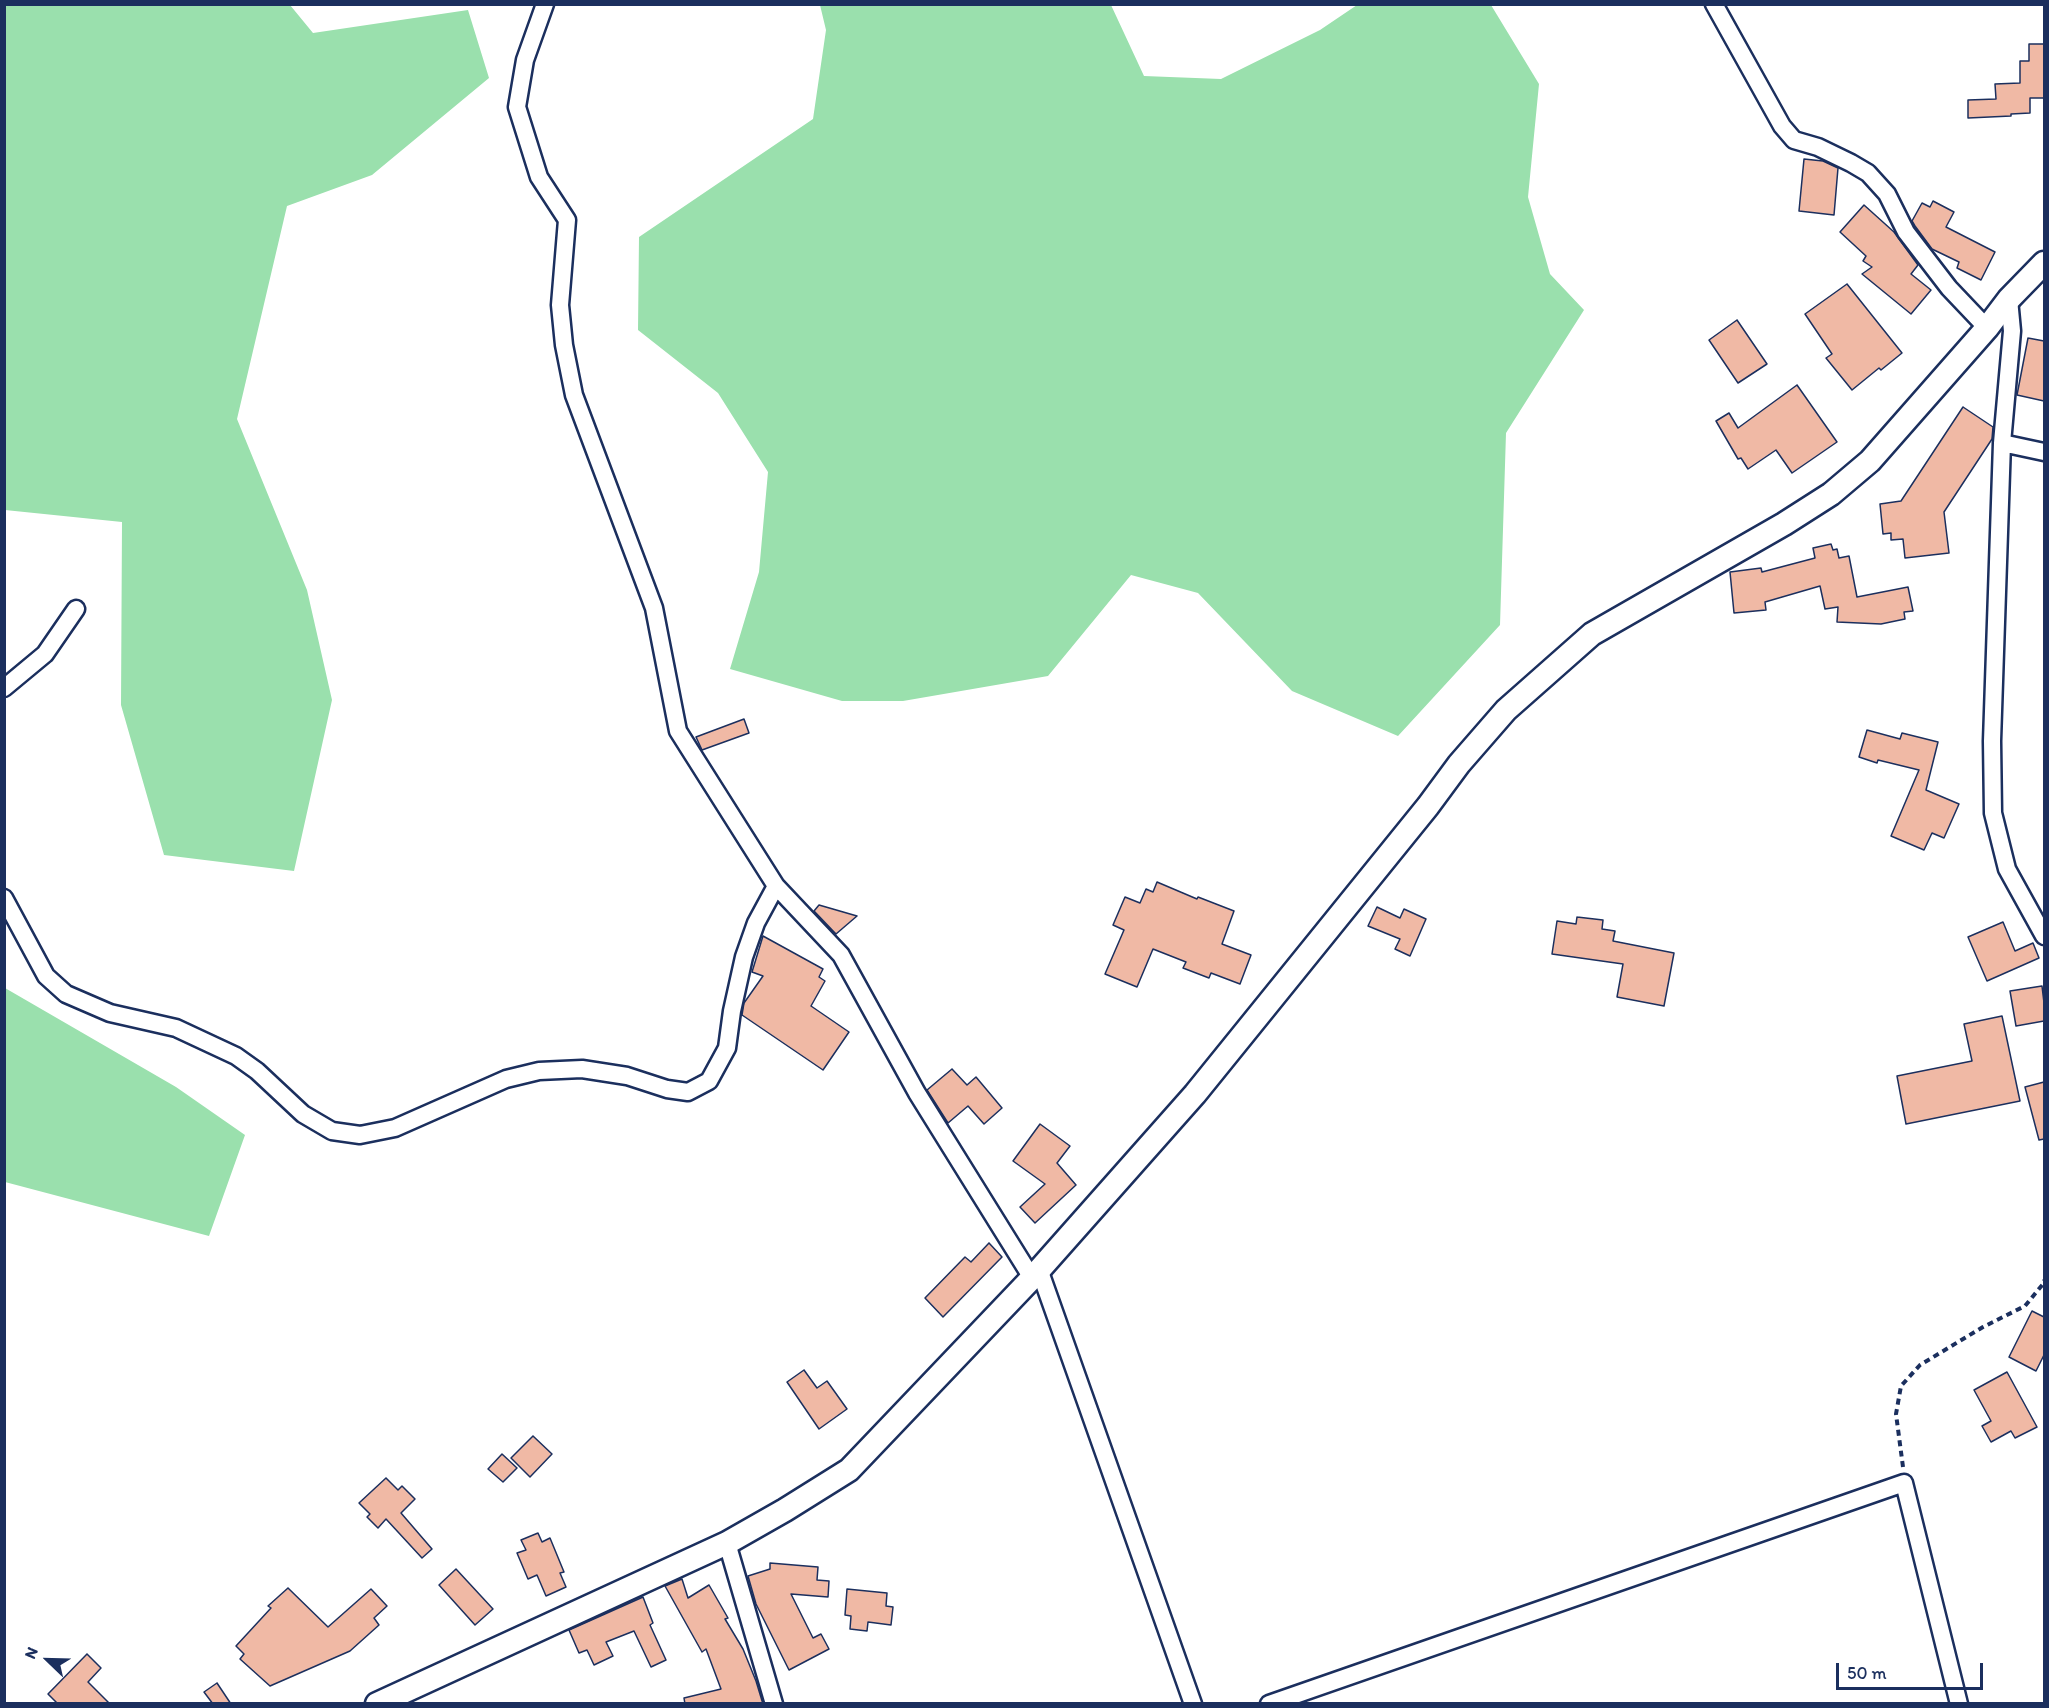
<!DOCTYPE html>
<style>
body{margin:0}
#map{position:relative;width:2049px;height:1708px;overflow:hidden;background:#fff;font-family:Itim,sans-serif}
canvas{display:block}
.frame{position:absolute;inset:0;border:6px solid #1b2f5e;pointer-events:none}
.north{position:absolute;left:18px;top:1630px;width:60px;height:60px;-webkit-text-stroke:4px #fff;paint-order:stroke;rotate:293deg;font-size:16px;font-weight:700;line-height:24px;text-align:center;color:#1b2f5e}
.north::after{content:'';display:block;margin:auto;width:21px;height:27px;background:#1b2f5e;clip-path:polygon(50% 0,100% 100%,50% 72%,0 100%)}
.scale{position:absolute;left:1836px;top:1663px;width:147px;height:27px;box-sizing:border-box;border:3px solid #1b2f5e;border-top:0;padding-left:8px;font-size:18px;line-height:21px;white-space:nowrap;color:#1b2f5e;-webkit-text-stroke:4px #fff;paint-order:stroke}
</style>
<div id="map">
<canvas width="2049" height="1708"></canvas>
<div class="frame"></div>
<div class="north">N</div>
<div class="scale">50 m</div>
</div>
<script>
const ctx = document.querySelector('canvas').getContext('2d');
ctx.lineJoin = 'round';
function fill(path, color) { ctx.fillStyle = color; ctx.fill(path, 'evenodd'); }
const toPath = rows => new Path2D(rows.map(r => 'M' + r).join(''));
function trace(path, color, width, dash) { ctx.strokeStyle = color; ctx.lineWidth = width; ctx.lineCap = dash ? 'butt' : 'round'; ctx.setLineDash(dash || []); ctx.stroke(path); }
fill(toPath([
 [5,4,290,5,313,33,468,10,489,78,372,175,287,206,237,419,307,590,332,700,294,871,164,855,121,705,122,522,5,510],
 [820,5,1111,5,1144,76,1221,79,1320,30,1357,5,1491,5,1539,84,1528,197,1550,274,1584,310,1506,433,1500,625,1398,736,1292,691,1198,593,1131,575,1048,676,903,701,842,701,730,669,759,572,768,472,718,393,638,330,639,237,813,119,826,30],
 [5,988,176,1087,245,1135,209,1236,5,1182]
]), '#9ae0ad');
const building = toPath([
 [2029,44,2044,44,2044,98,2030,98,2030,113,2011,114,2011,116,1968,118,1968,100,1996,99,1995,84,2020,83,2020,61,2029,61,2029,44],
 [1804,159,1823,161,1838,168,1834,215,1799,211,1804,159],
 [1933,201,1954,212,1946,227,1995,252,1981,280,1957,268,1959,262,1932,249,1915,226,1912,221,1922,203,1930,207,1933,201],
 [1864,205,1894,232,1918,265,1911,274,1931,290,1911,314,1862,274,1872,267,1863,261,1866,256,1840,232,1864,205],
 [1847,284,1902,353,1881,370,1879,368,1852,390,1826,358,1832,354,1805,314,1847,284],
 [1737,320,1767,364,1738,383,1709,340,1737,320],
 [2028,338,2044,341,2044,401,2017,395,2028,338],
 [1797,385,1837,442,1792,473,1776,450,1748,469,1741,458,1738,459,1716,421,1729,413,1738,428,1797,385],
 [1963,407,1993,427,1992,439,1944,512,1949,553,1905,558,1903,539,1891,540,1891,533,1883,534,1880,504,1901,501,1963,407],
 [1831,544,1833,550,1837,549,1839,558,1849,556,1857,597,1908,587,1913,611,1904,612,1905,619,1881,624,1837,622,1838,607,1825,609,1820,586,1765,602,1766,610,1734,613,1730,572,1761,568,1762,572,1815,558,1813,548,1831,544],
 [744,719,749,733,702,750,696,737,744,719],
 [1867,730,1900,739,1902,733,1938,742,1926,790,1959,804,1944,838,1932,833,1924,850,1891,836,1919,770,1878,760,1877,763,1859,757,1867,730],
 [1157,882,1197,899,1198,897,1234,911,1222,944,1251,955,1240,984,1211,973,1209,978,1183,968,1186,962,1153,949,1137,987,1105,974,1124,930,1113,925,1125,897,1140,903,1146,889,1153,892,1157,882],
 [819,905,857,916,836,934,814,911,819,905],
 [1377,907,1400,918,1404,909,1426,919,1410,956,1395,949,1400,939,1368,926,1377,907],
 [1577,917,1603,920,1602,929,1615,931,1613,941,1674,953,1664,1006,1617,997,1623,964,1552,954,1557,921,1576,924,1577,917],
 [2003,922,2015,951,2033,943,2039,958,1987,981,1968,937,2003,922],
 [763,936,823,969,819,977,825,981,811,1006,849,1032,823,1070,742,1015,744,1003,763,976,752,972,763,936],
 [2042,986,2044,1003,2044,1021,2016,1026,2010,991,2042,986],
 [2002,1016,2020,1101,1906,1124,1897,1076,1972,1061,1964,1024,2002,1016],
 [952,1069,967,1085,976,1077,1002,1108,984,1124,968,1106,948,1123,927,1090,952,1069],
 [2044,1082,2044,1139,2039,1140,2025,1087,2044,1082],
 [1040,1124,1070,1146,1057,1163,1076,1185,1035,1223,1020,1207,1045,1184,1013,1161,1040,1124],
 [989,1243,1002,1257,943,1317,925,1298,965,1257,971,1262,989,1243],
 [2032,1311,2044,1317,2044,1355,2036,1371,2009,1357,2032,1311],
 [804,1370,817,1388,827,1381,847,1409,819,1429,787,1382,804,1370],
 [2007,1372,2037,1427,2015,1438,2011,1431,1991,1442,1982,1426,1991,1421,1974,1390,2007,1372],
 [533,1436,552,1454,530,1477,511,1458,533,1436],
 [502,1454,517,1468,503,1482,488,1469,502,1454],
 [386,1478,398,1490,402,1486,415,1499,401,1513,432,1549,422,1558,386,1519,378,1528,367,1517,370,1514,359,1503,386,1478],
 [538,1533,542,1542,550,1538,564,1572,560,1573,566,1587,546,1596,537,1575,528,1579,517,1553,526,1550,521,1540,538,1533],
 [770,1563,818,1567,817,1580,829,1581,828,1597,791,1594,813,1638,821,1634,829,1649,789,1670,756,1604,748,1576,770,1569,770,1563],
 [456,1569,493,1609,475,1625,439,1585,456,1569],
 [682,1579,688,1598,709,1585,728,1618,725,1619,743,1649,756,1681,763,1704,685,1704,684,1698,721,1689,706,1649,702,1652,665,1586,682,1579],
 [288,1588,328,1627,371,1589,387,1606,374,1618,379,1625,350,1651,270,1686,240,1659,244,1654,236,1646,271,1608,268,1606,288,1588],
 [847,1589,887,1593,886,1606,893,1607,891,1625,868,1622,867,1631,850,1629,851,1616,845,1615,847,1589],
 [643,1597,653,1623,650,1625,666,1660,651,1667,634,1631,606,1642,613,1656,594,1665,587,1650,579,1653,569,1630,643,1597],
 [87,1654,101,1668,88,1682,110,1704,58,1704,48,1694,87,1654],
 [217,1683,231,1704,213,1704,204,1692,217,1683]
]);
fill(building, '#f0b9a5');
trace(building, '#1b2f5e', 1.5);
const street = toPath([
 [545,4,525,60,517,107,539,177,567,220,560,305,564,345,574,395,654,608,678,731,776,886,841,955,917,1093,1032,1278],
 [1714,4,1782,126,1794,140,1818,147,1851,163,1868,173,1887,194,1906,232,1949,288,1987,328],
 [2009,299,2012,331,2002,443,1992,741,1993,813,2007,869,2044,936],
 [2002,443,2044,452],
 [4,688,45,654,76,609],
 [4,898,46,976,66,994,110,1013,176,1028,236,1056,257,1071,303,1114,332,1131,360,1135,395,1128,506,1079,539,1071,582,1069,627,1076,667,1089,688,1092,709,1081,727,1048,732,1011,744,957,756,923,776,886],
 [1039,1269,1193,1704],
 [727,1543,774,1704],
 [1269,1704,1904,1483,1959,1704]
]);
const secondary = toPath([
 [377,1704,727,1543,785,1510,849,1470,1032,1278,1195,1094,1428,806,1459,764,1506,710,1592,634,1784,524,1831,494,1870,461,1987,328,2009,299,2044,263]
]);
trace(street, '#1b2f5e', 21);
trace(secondary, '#1b2f5e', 27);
trace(toPath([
 [1903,1467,1896,1414,1901,1386,1920,1365,1983,1327,2025,1306,2043,1284,2044,1280]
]), '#1b2f5e', 4, [6, 4.5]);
trace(street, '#fff', 16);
trace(secondary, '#fff', 22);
</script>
